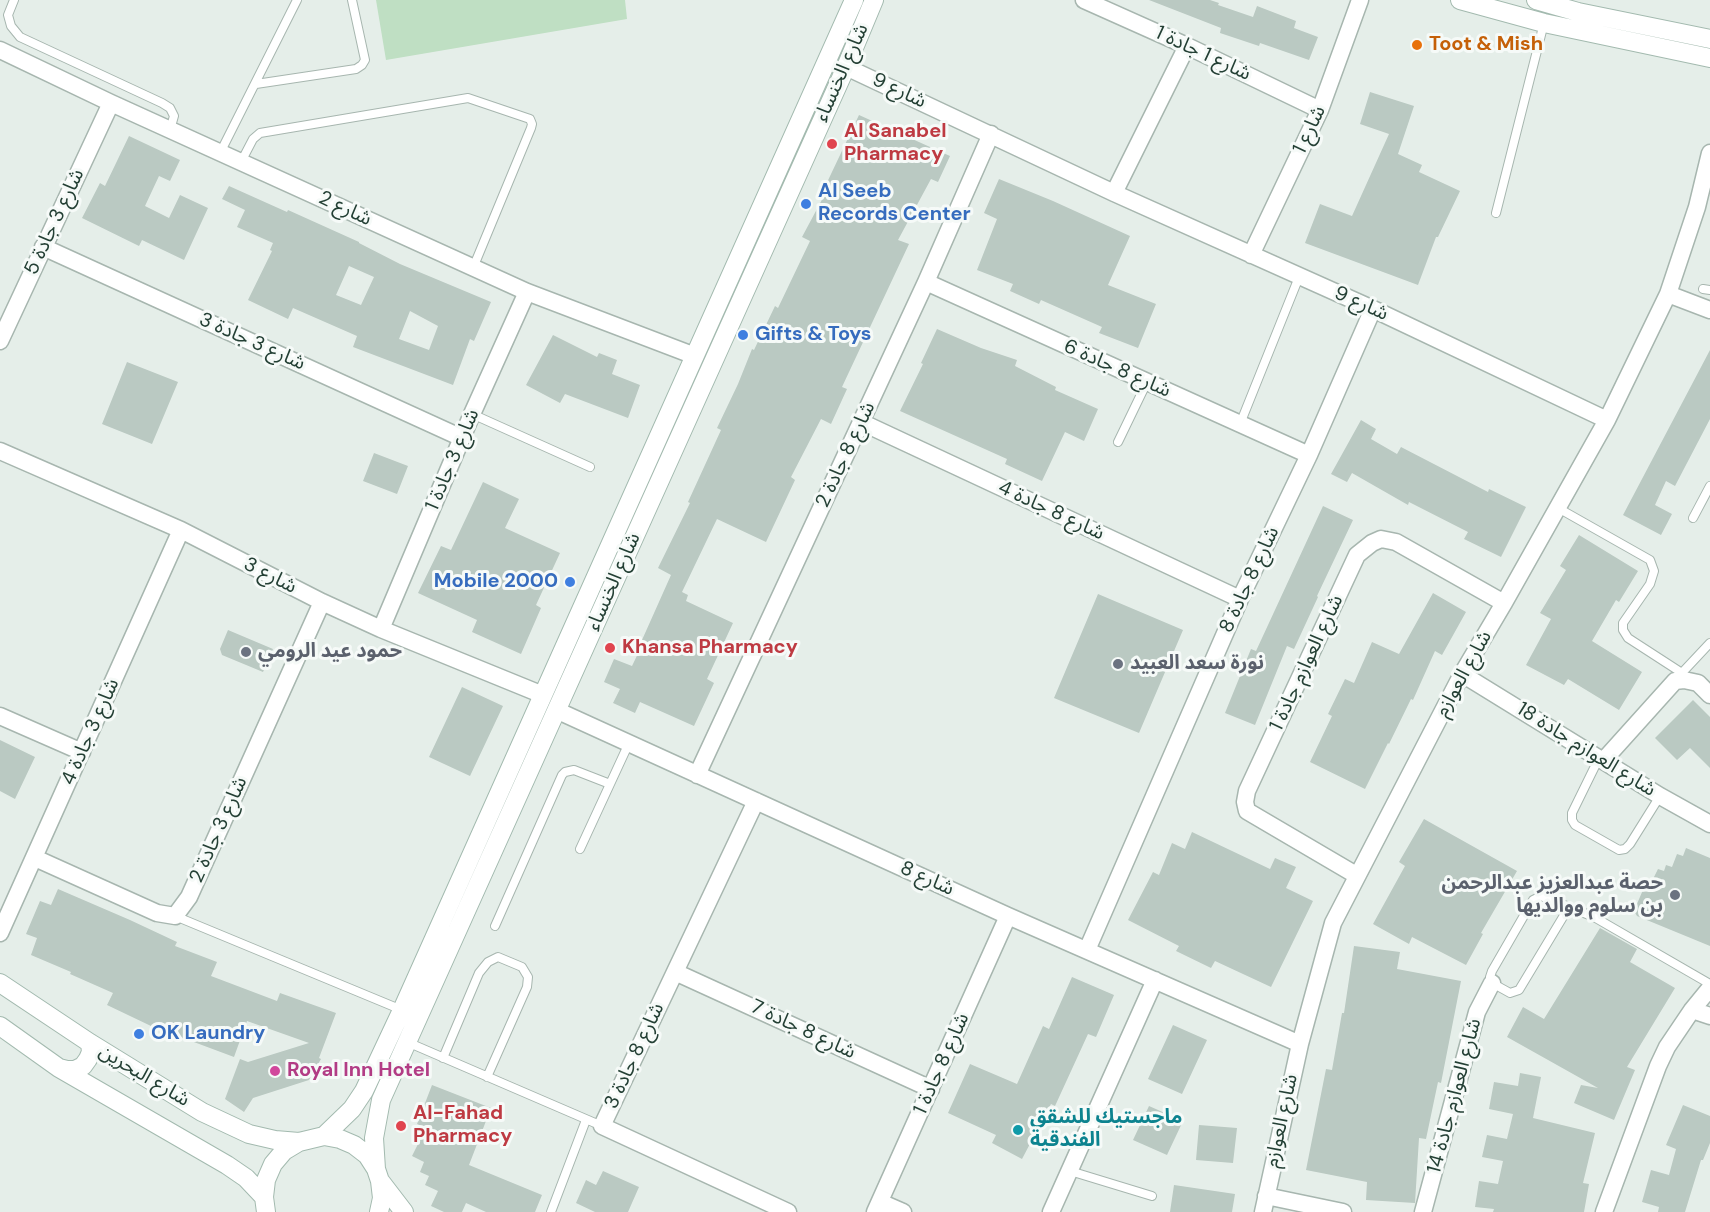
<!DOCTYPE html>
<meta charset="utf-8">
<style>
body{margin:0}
canvas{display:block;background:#e5eee9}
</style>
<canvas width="1710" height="1212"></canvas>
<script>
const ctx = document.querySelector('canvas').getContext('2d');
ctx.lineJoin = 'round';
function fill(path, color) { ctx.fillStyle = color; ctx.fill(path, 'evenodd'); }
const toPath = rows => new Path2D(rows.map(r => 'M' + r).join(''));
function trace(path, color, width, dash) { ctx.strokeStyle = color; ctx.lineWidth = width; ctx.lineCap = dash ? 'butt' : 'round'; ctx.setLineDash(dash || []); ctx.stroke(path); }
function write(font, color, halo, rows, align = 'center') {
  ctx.font = font + ' "DM Sans","Noto Sans Arabic",sans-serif'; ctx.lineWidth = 6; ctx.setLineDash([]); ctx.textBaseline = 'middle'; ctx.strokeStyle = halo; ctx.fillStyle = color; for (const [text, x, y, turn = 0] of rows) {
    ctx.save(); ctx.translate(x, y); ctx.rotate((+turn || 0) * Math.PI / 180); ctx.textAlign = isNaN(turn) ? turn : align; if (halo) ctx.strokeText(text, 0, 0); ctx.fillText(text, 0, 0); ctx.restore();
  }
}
fill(toPath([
 [376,0,625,0,627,19,386,60]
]), '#bfdfc3');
fill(toPath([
 [1149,0,1210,0,1219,3,1218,5,1253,17,1257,6,1296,21,1294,28,1318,37,1309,60,1260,43,1259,46,1220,33,1221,28],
 [1370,92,1414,106,1398,154,1422,165,1419,172,1460,191,1438,237,1436,237,1418,285,1305,243,1320,204,1352,216,1389,134,1360,124],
 [859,115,950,156,938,182,931,179,898,240,909,244,842,387,847,389,831,424,821,419,791,477,795,480,766,542,717,519,682,592,688,595,686,601,733,623,707,679,714,683,694,726,640,702,635,713,613,703,620,689,604,682,614,659,632,666,644,641,642,640,671,575,658,568,690,503,688,502,721,430,717,428,738,384,752,349,754,350,775,306,778,308,810,241,802,237,825,194,822,193],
 [129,136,180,160,170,181,159,176,145,206,169,218,180,195,208,208,184,260,142,240,139,246,82,218,100,183,105,186],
 [999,179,1053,201,1130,236,1108,285,1156,304,1138,348,1099,333,1102,327,1041,300,1039,304,1010,291,1013,284,977,270,997,219,984,213],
 [229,186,287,212,288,210,359,242,359,243,400,264,491,302,474,341,470,339,453,385,353,347,357,336,293,308,288,319,248,300,272,251,270,250,273,243,237,227,245,210,222,199],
 [349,266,374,277,361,305,336,295],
 [410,311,438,326,429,350,399,339],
 [937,329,981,348,1017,360,1015,366,1056,387,1055,390,1098,409,1084,441,1065,432,1042,481,1005,464,1007,459,900,411,923,364,921,363],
 [553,335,597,357,599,353,617,360,612,374,640,385,628,418,565,394,560,403,526,385],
 [1710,350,1710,419,1675,486,1666,481,1655,505,1672,514,1661,535,1623,515],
 [127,362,178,382,152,444,102,424],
 [1361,420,1376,429,1371,439,1397,454,1401,447,1488,492,1489,489,1526,507,1501,557,1464,539,1468,532,1409,502,1408,505,1352,473,1347,482,1331,474],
 [374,453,408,466,397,494,363,481],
 [483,482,519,499,505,528,560,553,536,605,541,608,521,654,472,632,477,620,418,593,441,546,451,550],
 [1323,506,1353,520,1317,596,1318,597,1294,649,1287,646,1255,725,1225,713,1251,649,1256,651],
 [1579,535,1638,571,1619,602,1616,600,1592,641,1642,672,1619,710,1568,679,1564,685,1526,665,1551,619,1540,613,1566,570,1560,566],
 [1433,593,1466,612,1442,655,1435,651,1413,700,1411,699,1389,744,1388,743,1365,789,1310,762,1332,716,1328,714,1345,679,1354,683,1372,642,1399,654],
 [1098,594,1183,630,1139,733,1054,698],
 [228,630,273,649,263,672,222,655,220,649],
 [462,687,503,706,470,776,429,757],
 [1693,700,1710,717,1710,768,1690,748,1677,760,1655,738],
 [0,740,35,757,15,799,0,791],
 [1424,819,1517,871,1481,933,1483,934,1466,965,1412,937,1409,944,1373,924,1405,866,1399,862],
 [1192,832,1270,869,1275,858,1296,867,1286,888,1313,901,1271,987,1215,961,1211,968,1176,951,1179,946,1128,920,1153,872,1159,875,1172,843,1185,849],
 [1686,848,1710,858,1710,946,1637,916,1634,911,1648,878,1653,879,1658,869,1664,871,1666,865,1672,867,1677,854,1683,856],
 [58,889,130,920,177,942,175,946,217,962,211,976,277,1001,280,993,336,1013,319,1058,321,1059,309,1080,253,1098,244,1112,225,1099,240,1059,248,1062,309,1043,247,1021,234,1057,151,1026,107,1005,113,993,70,974,71,972,31,955,37,938,26,934,40,901,51,905],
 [1600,928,1637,949,1630,962,1675,988,1627,1067,1635,1070,1614,1120,1574,1103,1581,1085,1598,1088,1507,1037,1523,1007,1544,1019],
 [1354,946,1400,952,1397,969,1461,981,1441,1083,1438,1082,1426,1139,1419,1138,1415,1203,1366,1200,1367,1182,1306,1170,1326,1069,1332,1070,1342,1013,1344,1013],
 [1072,977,1114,995,1096,1037,1088,1034,1055,1106,1051,1104,1022,1159,992,1143,996,1135,948,1113,970,1064,1017,1084,1043,1026,1049,1029],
 [1173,1025,1207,1040,1182,1094,1148,1079],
 [1520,1073,1541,1077,1533,1118,1595,1133,1583,1183,1589,1184,1584,1212,1493,1212,1494,1209,1475,1207,1479,1181,1498,1184,1503,1161,1482,1157,1487,1135,1507,1139,1513,1114,1489,1109,1494,1082,1518,1086],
 [432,1085,491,1108,469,1165,542,1195,535,1212,486,1212,466,1203,462,1212,444,1212,431,1206,438,1191,425,1185,429,1176,420,1172,424,1162,412,1156,426,1128,417,1124],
 [1683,1105,1710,1116,1710,1143,1703,1160,1701,1160,1685,1212,1658,1212,1659,1207,1642,1202,1651,1170,1669,1175,1676,1149,1666,1145],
 [1149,1106,1183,1121,1167,1155,1133,1140],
 [1199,1125,1237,1128,1233,1163,1196,1160],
 [603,1171,639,1187,628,1212,595,1212,576,1203,586,1180,596,1185],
 [1174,1185,1235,1194,1232,1212,1170,1212]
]), '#bac9c2');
const lane = toPath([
 [14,0,8,15,11,26,20,37,162,103,170,108,174,116,170,130],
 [256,84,356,69,362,65,365,60,352,0],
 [220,153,297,0],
 [241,162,253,139,260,133,468,98,530,119,532,124,531,128,473,268],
 [1496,213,1544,23],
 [1703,289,1710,290],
 [472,414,590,467],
 [1240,424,1299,277],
 [1118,442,1147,382],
 [1558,508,1650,560,1654,571,1650,584,1623,623,1623,630,1628,638,1682,673],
 [1693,518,1710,486],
 [1679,676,1710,643],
 [1599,758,1572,813,1572,820,1575,825,1619,850,1625,849,1630,844,1660,796],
 [580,849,629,743],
 [1569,907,1519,990,1510,993,1492,983,1490,977,1492,971,1533,900,1541,896,1569,907,1594,917,1710,984],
 [175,916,402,1010],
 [495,926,562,775,565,772,574,770,610,784],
 [407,1042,602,1126],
 [443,1058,479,973,488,962,498,957,522,967,528,977,527,987,487,1077],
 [1070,1171,1152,1196],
 [551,1212,586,1120]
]);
const street = toPath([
 [1084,0,1187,46,1320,110],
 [0,50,111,103,527,292,695,356],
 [846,67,1114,193,1373,309,1607,420],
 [1114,193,1187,46],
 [43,247,462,438],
 [1251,255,1320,110,1360,0],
 [926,282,1309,455],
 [1668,294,1710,310],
 [0,341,111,103],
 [861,422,1240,599],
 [0,451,181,530,322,602,381,629,543,695],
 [381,629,472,414,527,292],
 [1462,674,1660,796,1710,824],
 [556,710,1008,916,1300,1044],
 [0,716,82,752],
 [1603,761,1675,681,1684,680,1698,683,1710,695],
 [697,775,926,282,991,134],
 [756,801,602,1126,788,1212],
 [35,858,157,913,175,916,189,897,322,602],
 [1356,875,1247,811,1245,802,1247,791,1357,555,1372,543,1381,539,1396,542,1504,603],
 [0,933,181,530],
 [1087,950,1240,599,1309,455,1373,309],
 [675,972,931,1089],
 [1692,1010,1710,1016],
 [1266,1196,1343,1212],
 [880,1202,903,1212],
 [875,1212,1008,916],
 [1051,1212,1155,980],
 [1263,1212,1300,1044,1333,923,1462,674,1504,603,1607,420,1668,294,1697,207,1710,153],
 [1423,1212,1477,1012,1492,983],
 [1604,1212,1658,1066,1667,1047,1692,1010,1710,988]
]);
const secondary = toPath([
 [1460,0,1544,23,1710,58],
 [1536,0,1578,12,1710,39],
 [0,983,90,1043,202,1112,249,1134,275,1140,299,1142],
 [0,1026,59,1068,227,1165,246,1178,264,1197],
 [59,1068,67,1070,75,1070,83,1066,88,1059,91,1052,90,1043],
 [324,1136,352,1109,364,1091,402,1010,854,0],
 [376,1169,374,1138,381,1100,846,67,874,0],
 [381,1182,404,1212],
 [266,1212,264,1197,266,1180,273,1164,284,1151,299,1142,324,1136,340,1139,354,1145,367,1155,376,1169,380,1181,382,1198,379,1212]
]);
trace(lane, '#a7b6af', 10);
trace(street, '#a7b6af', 19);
trace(secondary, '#a3baaf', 20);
trace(lane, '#fff', 8);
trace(street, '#fff', 16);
trace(secondary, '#fff', 18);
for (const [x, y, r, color] of [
 [1417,45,6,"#e8710a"],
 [832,144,6,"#e0444e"],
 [806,204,6,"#3f7fe0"],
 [743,335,6,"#3f7fe0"],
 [570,582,6,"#3f7fe0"],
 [610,648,6,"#e0444e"],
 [246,652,6,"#6b7280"],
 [1118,664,6,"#6b7280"],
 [1675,895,6,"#6b7280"],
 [139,1034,6,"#3f7fe0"],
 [275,1071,6,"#d1479c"],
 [401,1126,6,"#e0444e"],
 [1018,1130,6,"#0f9aa8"]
]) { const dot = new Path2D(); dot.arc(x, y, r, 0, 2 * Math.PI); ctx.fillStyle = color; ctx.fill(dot); trace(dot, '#f6faf8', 2); }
write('bold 20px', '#c56008', '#f6faf8', [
 ["Toot & Mish",1429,45]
], 'left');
write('20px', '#244035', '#f6faf8', [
 ["شارع 1 جادة 1",1203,54,25],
 ["شارع الخنساء",842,73,-66],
 ["شارع 9",899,91,25],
 ["شارع 1",1310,130,-65],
 ["شارع 2",345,209,25],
 ["شارع 3 جادة 5",55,222,-65],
 ["شارع 9",1361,304,24],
 ["شارع 3 جادة 3",252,342,24],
 ["شارع 8 جادة 6",1117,369,24],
 ["شارع 8 جادة 2",846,455,-65],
 ["شارع 3 جادة 1",453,460,-67],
 ["شارع 8 جادة 4",1051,511,25],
 ["شارع 3",270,576,27],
 ["شارع 8 جادة 8",1250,580,-65],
 ["شارع الخنساء",614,582,-66],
 ["شارع العوازم جادة 1",1307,663,-65],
 ["شارع العوازم",1464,674,-61],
 ["شارع 3 جادة 4",91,732,-66],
 ["شارع العوازم جادة 18",1586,750,32],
 ["شارع 3 جادة 2",219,830,-66],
 ["شارع 8",927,879,24],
 ["شارع 8 جادة 7",803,1030,25],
 ["شارع 8 جادة 3",635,1056,-65],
 ["شارع 8 جادة 1",942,1064,-66],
 ["شارع البحرين",144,1076,31],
 ["شارع العوازم جادة 14",1455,1096,-75],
 ["شارع العوازم",1282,1121,-78]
]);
write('bold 20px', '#be3a42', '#f6faf8', [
 ["Al Sanabel",844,132],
 ["Pharmacy",844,155],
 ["Khansa Pharmacy",622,648],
 ["Al-Fahad",413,1114],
 ["Pharmacy",413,1137]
], 'left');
write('bold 20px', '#366cbe', '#f6faf8', [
 ["Al Seeb",818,192],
 ["Records Center",818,215],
 ["Gifts & Toys",755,335],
 ["Mobile 2000",558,582,"right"],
 ["OK Laundry",151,1034]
], 'left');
write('bold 20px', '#5b616d', '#f6faf8', [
 ["حمود عيد الرومي",258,652],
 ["نورة سعد العبيد",1130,664],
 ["حصة عبدالعزيز عبدالرحمن",1663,884,"right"],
 ["بن سلوم ووالديها",1663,907,"right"]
], 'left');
write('bold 20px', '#b23c85', '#f6faf8', [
 ["Royal Inn Hotel",287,1071]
], 'left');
write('bold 20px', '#0d838f', '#f6faf8', [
 ["ماجستيك للشقق",1030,1118],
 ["الفندقية",1030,1141]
], 'left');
</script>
